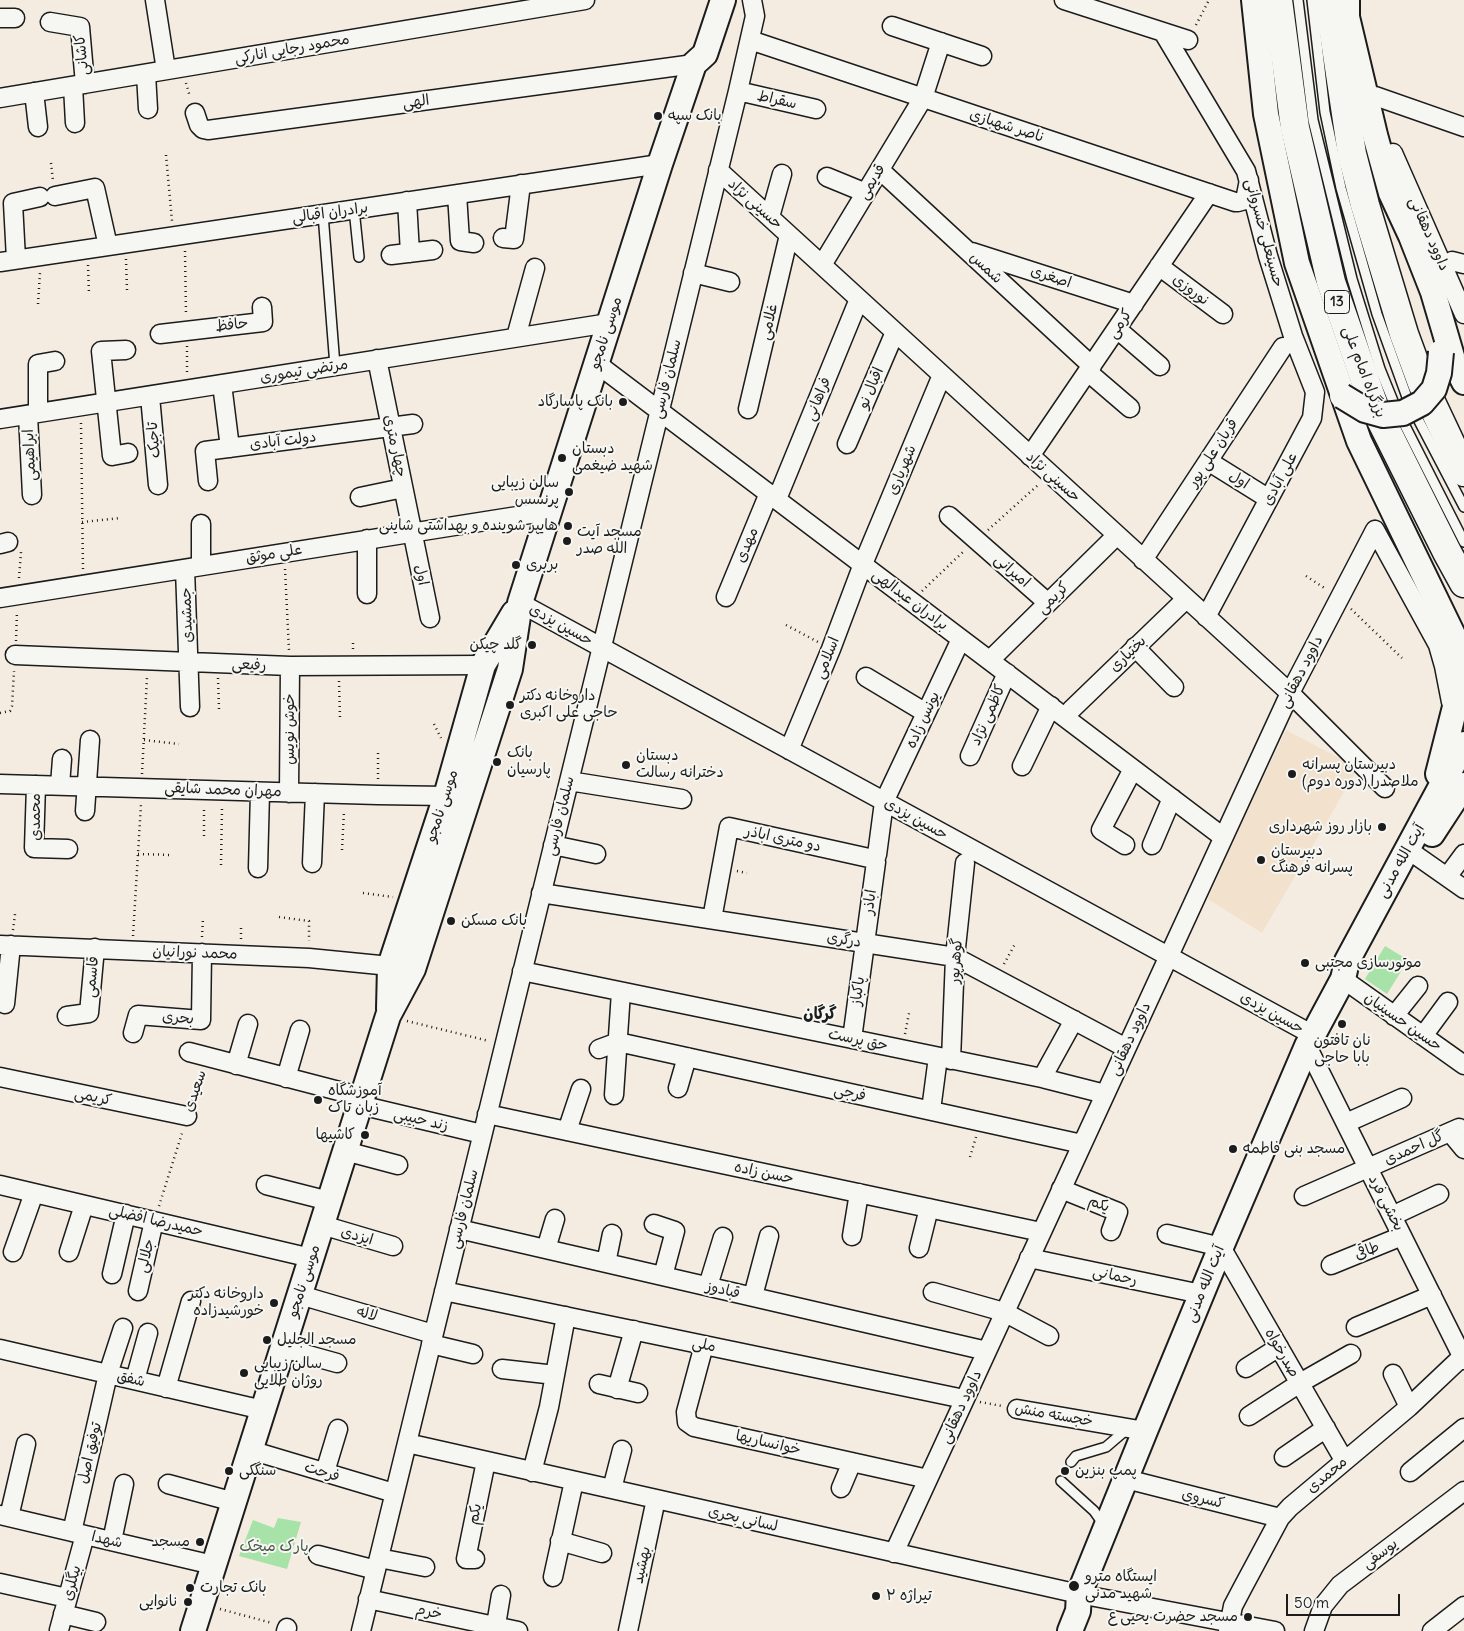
<!DOCTYPE html>
<meta charset="utf-8">
<style>
body{margin:0}
#map{position:relative;width:1464px;height:1631px;overflow:hidden;background:#f4ece1;font-family:Delius,sans-serif}
canvas{display:block}
.scale{position:absolute;left:1286px;top:1594px;width:114px;height:22px;box-sizing:border-box;border:2px solid #1c1c1c;border-top:0;padding-left:6px;font-size:15px;line-height:18px;white-space:nowrap;color:#1c1c1c;-webkit-text-stroke:4px #f6f6f2;paint-order:stroke}
</style>
<div id="map">
<canvas width="1464" height="1631"></canvas>
<div class="scale">50 m</div>
</div>
<script>
const ctx = document.querySelector('canvas').getContext('2d');
ctx.lineJoin = 'round';
function fill(path, color) { ctx.fillStyle = color; ctx.fill(path, 'evenodd'); }
const toPath = rows => new Path2D(rows.map(r => 'M' + r).join(''));
function trace(path, color, width, dash) { ctx.strokeStyle = color; ctx.lineWidth = width; ctx.lineCap = dash ? 'butt' : 'round'; ctx.setLineDash(dash || []); ctx.stroke(path); }
function write(font, color, halo, rows, align = 'center') {
  ctx.font = font + ' Delius,"Playpen Sans Arabic",sans-serif'; ctx.lineWidth = 4; ctx.setLineDash([]); ctx.textBaseline = 'middle'; ctx.strokeStyle = halo; ctx.fillStyle = color; for (const [text, x, y, turn = 0] of rows) {
    ctx.save(); ctx.translate(x, y); ctx.rotate((+turn || 0) * Math.PI / 180); ctx.textAlign = isNaN(turn) ? turn : align; if (halo) ctx.strokeText(text, 0, 0); ctx.fillText(text, 0, 0); ctx.restore();
  }
}
fill(toPath([
 [1286,730,1358,768,1262,933,1208,899,1243,820]
]), '#f2e1cd');
fill(toPath([
 [1385,946,1408,960,1387,994,1365,979],
 [278,1518,301,1522,287,1569,239,1556,253,1520,274,1528]
]), '#a7e2a8');
const service = toPath([
 [1298,0,1313,120,1352,279,1380,369,1395,406,1464,542],
 [1312,0,1325,112,1341,188,1377,314,1408,400,1464,507],
 [354,209,359,257],
 [323,214,335,366],
 [1071,1462,1076,1456,1106,1447,1127,1429],
 [1061,1481,1094,1511,1104,1525]
]);
const minor = toPath([
 [155,0,166,70],
 [1064,0,1188,40],
 [0,18,15,18],
 [50,22,80,27,85,84],
 [892,26,982,56],
 [1163,32,1246,171,1268,256,1293,336,1315,392,1312,418,1206,617],
 [750,40,1235,202,1238,202,1245,200,1249,180],
 [146,74,148,109],
 [73,86,75,123],
 [738,91,816,109],
 [34,92,38,127],
 [1375,96,1464,127],
 [0,98,585,0],
 [195,113,199,125,203,129,208,130,694,64],
 [1393,153,1464,314],
 [718,170,1290,693,1385,788],
 [880,170,1092,366],
 [827,177,866,193],
 [457,194,460,241,474,243],
 [55,196,95,188,108,246],
 [407,201,410,253],
 [770,217,782,174],
 [503,238,514,239,521,184],
 [972,252,1134,304],
 [391,255,433,250],
 [16,259,13,203,40,197],
 [1452,261,1464,264],
 [0,262,660,164],
 [822,265,923,98,941,42],
 [1159,266,1223,314],
 [693,273,730,282],
 [1117,329,1160,366],
 [160,334,263,322,262,307],
 [516,337,535,268],
 [126,350,101,351,112,456,128,453],
 [377,359,430,618],
 [596,363,1223,837],
 [1088,372,1130,408],
 [222,384,230,448],
 [150,396,158,485],
 [748,409,789,235],
 [38,413,38,364,55,361],
 [28,415,32,495],
 [0,419,609,323],
 [847,444,895,332],
 [1030,456,1209,193],
 [1208,461,1269,499],
 [208,481,205,451,413,424],
 [360,497,403,488],
 [777,499,859,299],
 [949,516,1048,603],
 [201,524,201,566],
 [1375,530,1438,645,1444,666,1451,702],
 [367,539,367,594],
 [0,544,8,542],
 [1143,560,1283,347],
 [185,569,190,707],
 [726,597,769,493],
 [0,598,549,511],
 [520,603,1313,1035],
 [1135,647,1174,687],
 [15,655,290,666,483,665],
 [990,660,1117,535],
 [866,677,926,713],
 [1071,710,1186,599],
 [789,750,831,649,863,564,942,375],
 [970,756,1007,673],
 [1022,766,1051,706],
 [569,781,682,799],
 [0,784,378,795,446,796],
 [36,785,34,848,68,849],
 [60,785,62,759],
 [289,793,290,666],
 [85,811,90,740],
 [553,845,596,854],
 [1125,845,1101,830,1133,769],
 [1152,845,1172,798],
 [1407,849,1464,889],
 [877,855,884,802,961,639],
 [312,863,315,793],
 [258,868,260,792],
 [1447,877,1464,854],
 [541,893,955,957,1126,1048],
 [712,919,729,827,869,858],
 [0,945,309,958,390,966],
 [522,971,1042,1078,1105,1094],
 [1343,979,1464,1065],
 [5,1004,11,945],
 [67,1016,89,1013,95,948],
 [1394,1016,1418,986],
 [133,1033,138,1015,201,1020,202,953],
 [1423,1036,1448,1002],
 [852,1039,876,862],
 [1307,1046,1464,1360],
 [599,1049,618,1042,1082,1144],
 [189,1052,362,1097],
 [951,1060,955,957,965,863],
 [236,1065,248,1024],
 [0,1077,187,1116],
 [286,1078,300,1030],
 [1042,1078,1074,1020],
 [678,1088,687,1057],
 [614,1095,621,992],
 [360,1105,482,1134],
 [931,1110,938,1057],
 [487,1114,1041,1232],
 [1346,1123,1402,1098],
 [567,1131,581,1089],
 [1450,1132,1464,1149],
 [345,1151,398,1165],
 [0,1185,311,1258],
 [266,1185,329,1201],
 [1061,1189,1118,1212,1111,1231],
 [1304,1196,1459,1128],
 [1392,1216,1439,1194],
 [654,1224,675,1231,663,1276],
 [322,1225,393,1246],
 [459,1229,987,1351],
 [1167,1234,1221,1247,1344,1460],
 [852,1236,859,1193],
 [919,1248,929,1208],
 [546,1249,555,1219],
 [13,1252,34,1193],
 [69,1252,84,1205],
 [1029,1258,1201,1294],
 [606,1263,612,1234],
 [1331,1265,1402,1236],
 [112,1274,126,1214],
 [708,1286,723,1237],
 [138,1291,154,1221],
 [444,1291,964,1399],
 [933,1292,1004,1312,1049,1336],
 [300,1295,433,1334],
 [753,1296,769,1236],
 [1356,1327,1432,1295],
 [431,1344,473,1354],
 [704,1345,686,1412,687,1422,694,1427,928,1479],
 [283,1348,337,1363],
 [0,1349,263,1410],
 [1246,1368,1279,1347],
 [502,1369,555,1375],
 [1393,1374,1409,1407],
 [135,1380,148,1333],
 [599,1384,638,1393],
 [166,1388,191,1301],
 [617,1389,634,1330],
 [1017,1409,1145,1431],
 [1249,1416,1300,1383,1351,1354],
 [407,1443,1079,1594,1275,1631],
 [250,1450,394,1493],
 [1284,1457,1326,1428],
 [325,1472,338,1429],
 [532,1472,549,1407,566,1316],
 [1410,1472,1464,1428],
 [1126,1479,1280,1518],
 [168,1484,234,1502],
 [841,1488,852,1462],
 [612,1489,622,1450],
 [0,1515,213,1565],
 [9,1517,26,1444],
 [72,1532,108,1374,123,1328],
 [112,1541,124,1484],
 [560,1541,602,1553],
 [894,1553,1290,693,1375,530],
 [318,1555,376,1570],
 [379,1558,425,1567],
 [475,1559,466,1559,486,1461],
 [553,1577,574,1481],
 [0,1583,67,1598],
 [368,1599,518,1631],
 [63,1614,96,1622],
 [59,1630,85,1535],
 [286,1631,287,1628],
 [361,1631,738,91,755,16,752,0],
 [495,1631,501,1595],
 [628,1631,656,1499],
 [1228,1631,1233,1606,1243,1587,1280,1518,1290,1507,1409,1407,1464,1355],
 [1314,1631,1323,1606,1340,1585,1464,1491],
 [1432,1631,1464,1606]
]);
const secondary = toPath([
 [1254,0,1266,114,1297,263,1359,441,1455,639,1459,674,1456,703,1438,774],
 [1347,0,1347,17,1375,135,1391,193,1411,236,1433,292,1453,360,1464,382],
 [1432,834,1464,785],
 [389,1009,390,966,446,796,483,665,514,613],
 [193,1631,388,1016,413,969,510,669,520,603,660,164,694,64,705,54,723,0],
 [1070,1631,1078,1611,1079,1594,1145,1431,1221,1247,1307,1046,1343,979,1347,961,1464,744]
]);
const trunk = toPath([
 [1278,0,1295,128,1331,282,1374,406,1447,552,1464,583],
 [1329,0,1352,154,1365,205,1404,334,1422,383,1464,472]
]);
trace(service, '#1c1c1c', 12);
trace(minor, '#1c1c1c', 21);
trace(secondary, '#1c1c1c', 28);
trace(trunk, '#1c1c1c', 31);
trace(toPath([
 [1196,25,1209,0],
 [186,83,190,97],
 [166,155,172,221],
 [51,163,53,181],
 [185,251,186,315],
 [126,259,127,290],
 [88,265,89,295],
 [38,304,40,272],
 [187,346,187,373],
 [81,423,83,570],
 [82,522,121,518],
 [988,530,1038,485],
 [285,569,289,651],
 [1306,576,1326,589],
 [19,578,21,552],
 [922,591,965,550],
 [1351,609,1402,658],
 [786,625,818,642],
 [16,641,17,611],
 [353,643,353,651],
 [218,678,219,709],
 [339,681,340,718],
 [0,713,10,711,12,706,14,671],
 [434,724,441,738],
 [144,740,179,744],
 [378,753,378,779],
 [142,774,147,677],
 [204,836,204,806],
 [342,850,344,811],
 [138,854,172,855],
 [221,865,222,807],
 [737,871,747,873],
 [363,893,393,897],
 [279,917,309,921,309,941],
 [13,930,15,914],
 [133,936,141,804],
 [202,937,203,918],
 [241,939,241,925],
 [1004,964,1015,944],
 [407,1021,489,1041],
 [905,1034,909,1013],
 [192,1101,202,1071],
 [970,1157,976,1137],
 [159,1206,183,1130],
 [980,1402,1002,1406],
 [220,1609,272,1623]
]), '#1c1c1c', 2.5, [1, 4]);
trace(service, '#f6f6f2', 9);
trace(minor, '#f6f6f2', 18);
trace(secondary, '#f6f6f2', 24);
trace(trunk, '#f6f6f2', 28);
const secondaryBridge = toPath([
 [1342,396,1365,410,1383,415,1403,413,1422,403,1434,389,1439,373,1441,352]
]);
trace(secondaryBridge, '#1c1c1c', 28, []);
trace(secondaryBridge, '#f6f6f2', 24);
for (const [x, y, r, color] of [
 [658,116,5,"#1c1c1c"],
 [623,402,5,"#1c1c1c"],
 [562,458,5,"#1c1c1c"],
 [569,492,5,"#1c1c1c"],
 [568,526,5,"#1c1c1c"],
 [567,541,5,"#1c1c1c"],
 [516,565,5,"#1c1c1c"],
 [532,645,5,"#1c1c1c"],
 [510,705,5,"#1c1c1c"],
 [497,762,5,"#1c1c1c"],
 [626,765,5,"#1c1c1c"],
 [1292,774,5,"#1c1c1c"],
 [1382,827,5,"#1c1c1c"],
 [1261,860,5,"#1c1c1c"],
 [451,921,5,"#1c1c1c"],
 [1305,963,5,"#1c1c1c"],
 [1342,1024,5,"#1c1c1c"],
 [318,1100,5,"#1c1c1c"],
 [365,1135,5,"#1c1c1c"],
 [1233,1149,5,"#1c1c1c"],
 [274,1303,5,"#1c1c1c"],
 [267,1340,5,"#1c1c1c"],
 [244,1373,5,"#1c1c1c"],
 [229,1471,5,"#1c1c1c"],
 [1065,1471,5,"#1c1c1c"],
 [200,1542,5,"#1c1c1c"],
 [1074,1586,6,"#1c1c1c"],
 [190,1588,5,"#1c1c1c"],
 [876,1596,5,"#1c1c1c"],
 [188,1602,5,"#1c1c1c"],
 [1248,1617,5,"#1c1c1c"]
]) { const dot = new Path2D(); dot.arc(x, y, r, 0, 2 * Math.PI); ctx.fillStyle = color; ctx.fill(dot); trace(dot, '#f6f6f2', 2); }
for (const [x, y, w] of [
 [1337,302,25]
]) { const box = new Path2D(); box.roundRect(x - w / 2, y - 11.5, w, 23, 4); ctx.fillStyle = '#f6f6f2'; ctx.fill(box); trace(box, '#1c1c1c', 1); }
write('bold 14px', '#1c1c1c', null, [
 ["13",1337,302]
]);
write('15px', '#1c1c1c', '#f6f6f2', [
 ["محمود رجایی انارکی",292,49,-10],
 ["کاشانی",82,55,-96],
 ["سقراط",777,100,13],
 ["الهی",416,102,-8],
 ["ناصر شهبازی",1007,126,18],
 ["قدیمی",872,182,-59],
 ["حسینی نژاد",755,204,42],
 ["برادران اقبالی",330,213,-8],
 ["حسینعلی خسروانی",1264,233,75],
 ["داوود دهقانی",1429,234,66],
 ["شمس",986,268,43],
 ["اصغری",1051,277,18],
 ["نوروزی",1191,290,37],
 ["غلامی",769,322,-77],
 ["کرمی",1120,324,-56],
 ["حافظ",232,325,-6],
 ["موسی نامجو",606,333,-72],
 ["مرتضی تیموری",304,371,-9],
 ["بزرگراه امام علی",1364,372,69],
 ["سلمان فارسی",667,379,-76],
 ["اقبال نو",871,388,-67],
 ["فراهانی",818,399,-68],
 ["تاجیک",154,440,-95],
 ["دولت آبادی",283,441,-7],
 ["چهار متری",395,446,78],
 ["قربان علی پور",1213,453,-57],
 ["ابراهیمی",30,455,-93],
 ["شهریاری",902,470,-67],
 ["حسینی نژاد",1053,477,42],
 ["علی آبادی",1280,479,-62],
 ["اول",1239,480,32],
 ["مهدی",747,545,-67],
 ["علی موثق",274,554,-9],
 ["امیرانی",1012,571,41],
 ["اول",421,575,78],
 ["کریمی",1053,598,-45],
 ["برادران عبدالهی",910,600,37],
 ["جمشیدی",187,615,-92],
 ["حسین یزدی",561,625,29],
 ["بختیاری",1128,654,-44],
 ["اسلامی",827,658,-68],
 ["رفیعی",249,665,2],
 ["داوود دهقانی",1301,672,-63],
 ["کاظمی نژاد",988,715,-66],
 ["یونس زاده",923,720,-65],
 ["خوش نویس",290,729,-90],
 ["مهران محمد شایقی",223,790,2],
 ["موسی نامجو",442,806,-72],
 ["سلمان فارسی",560,816,-76],
 ["محمدی",36,817,-90],
 ["حسین یزدی",916,819,29],
 ["دو متری اباذر",783,839,12],
 ["آیت الله مدنی",1401,861,-61],
 ["اباذر",870,902,-82],
 ["درگری",844,940,9],
 ["محمد نورانیان",195,953,2],
 ["گوهرپور",956,961,-86],
 ["قاسمی",92,977,-85],
 ["پاکباز",858,991,-82],
 ["حسین یزدی",1272,1013,29],
 ["بحری",178,1018,5],
 ["حسین حسینیان",1403,1022,35],
 ["داوود دهقانی",1130,1039,-65],
 ["حق پرست",858,1040,12],
 ["سعیدی",195,1091,-71],
 ["فرجی",850,1093,12],
 ["کریمی",93,1097,12],
 ["زند حبیبی",421,1120,13],
 ["گل احمدی",1414,1148,-24],
 ["حسن زاده",764,1173,12],
 ["بخشی فرد",1386,1203,63],
 ["یکم",1099,1204,22],
 ["سلمان فارسی",464,1209,-76],
 ["حمیدرضا افضلی",156,1221,13],
 ["ایزدی",357,1236,16],
 ["طاقی",1367,1251,-22],
 ["جلالی",146,1256,-77],
 ["رحمانی",1115,1276,12],
 ["موسی نامجو",304,1281,-72],
 ["آیت الله مدنی",1205,1284,-68],
 ["قبادوز",723,1290,13],
 ["لاله",367,1314,16],
 ["ملی",704,1345,12],
 ["صدرخواه",1282,1353,60],
 ["شفق",131,1379,13],
 ["داوود دهقانی",961,1407,-65],
 ["خجسته منش",1054,1415,10],
 ["خوانساریها",768,1443,13],
 ["توفیق اصل",90,1453,-77],
 ["فرحت",322,1472,17],
 ["محمدی",1327,1475,-40],
 ["کسروی",1203,1499,14],
 ["یکم",475,1514,-79],
 ["لسانی بحری",743,1519,13],
 ["شهدا",107,1540,13],
 ["یوسفی",1380,1554,-37],
 ["بهشید",642,1565,-78],
 ["بیگلری",72,1583,-75],
 ["خرم",429,1612,12]
]);
write('15px', '#1c1c1c', '#f6f6f2', [
 ["بانک سپه",668,116],
 ["بانک پاسارگاد",613,402,"right"],
 ["دبستان",572,449],
 ["شهید ضیغمی",572,466],
 ["سالن زيبايى",559,483,"right"],
 ["پرنسس",559,500,"right"],
 ["هایپر شوینده و بهداشتی شاینی",558,526,"right"],
 ["مسجد آیت",577,532],
 ["الله صدر",577,549],
 ["بربری",526,565],
 ["گلد چیکن",522,645,"right"],
 ["داروخانه دکتر",520,696],
 ["حاجی علی اکبری",520,713],
 ["بانک",507,753],
 ["پارسیان",507,770],
 ["دبستان",636,756],
 ["دخترانه رسالت",636,773],
 ["دبيرستان پسرانه",1302,765],
 ["ملاصدرا (دوره دوم)",1302,782],
 ["بازار روز شهرداری",1372,827,"right"],
 ["دبیرستان",1271,851],
 ["پسرانه فرهنگ",1271,868],
 ["بانک مسکن",461,921],
 ["موتورسازی مجتبی",1315,963],
 ["نان تافتون",1342,1041,"center"],
 ["بابا حاجی",1342,1058,"center"],
 ["آموزشگاه",328,1091],
 ["زبان تاک",328,1108],
 ["کاشیها",355,1135,"right"],
 ["مسجد بنی فاطمه",1243,1149],
 ["داروخانه دکتر",264,1294,"right"],
 ["خورشیدزاده",264,1311,"right"],
 ["مسجد الجلیل",277,1340],
 ["سالن زیبایی",254,1364],
 ["روژان طلایی",254,1381],
 ["سنگکی",239,1471],
 ["پمپ بنزین",1075,1471],
 ["مسجد",190,1542,"right"],
 ["ایستگاه مترو",1085,1577],
 ["شهید مدنی",1085,1594],
 ["بانک تجارت",200,1588],
 ["تیراژه ۲",886,1596],
 ["نانوایی",178,1602,"right"],
 ["مسجد حضرت یحیی ع",1238,1617,"right"]
], 'left');
write('15px', '#465746', '#f6f6f2', [
 ["پارک میخک",274,1547]
]);
write('bold 16px', '#1c1c1c', '#f6f6f2', [
 ["گرگان",820,1014]
]);
</script>
